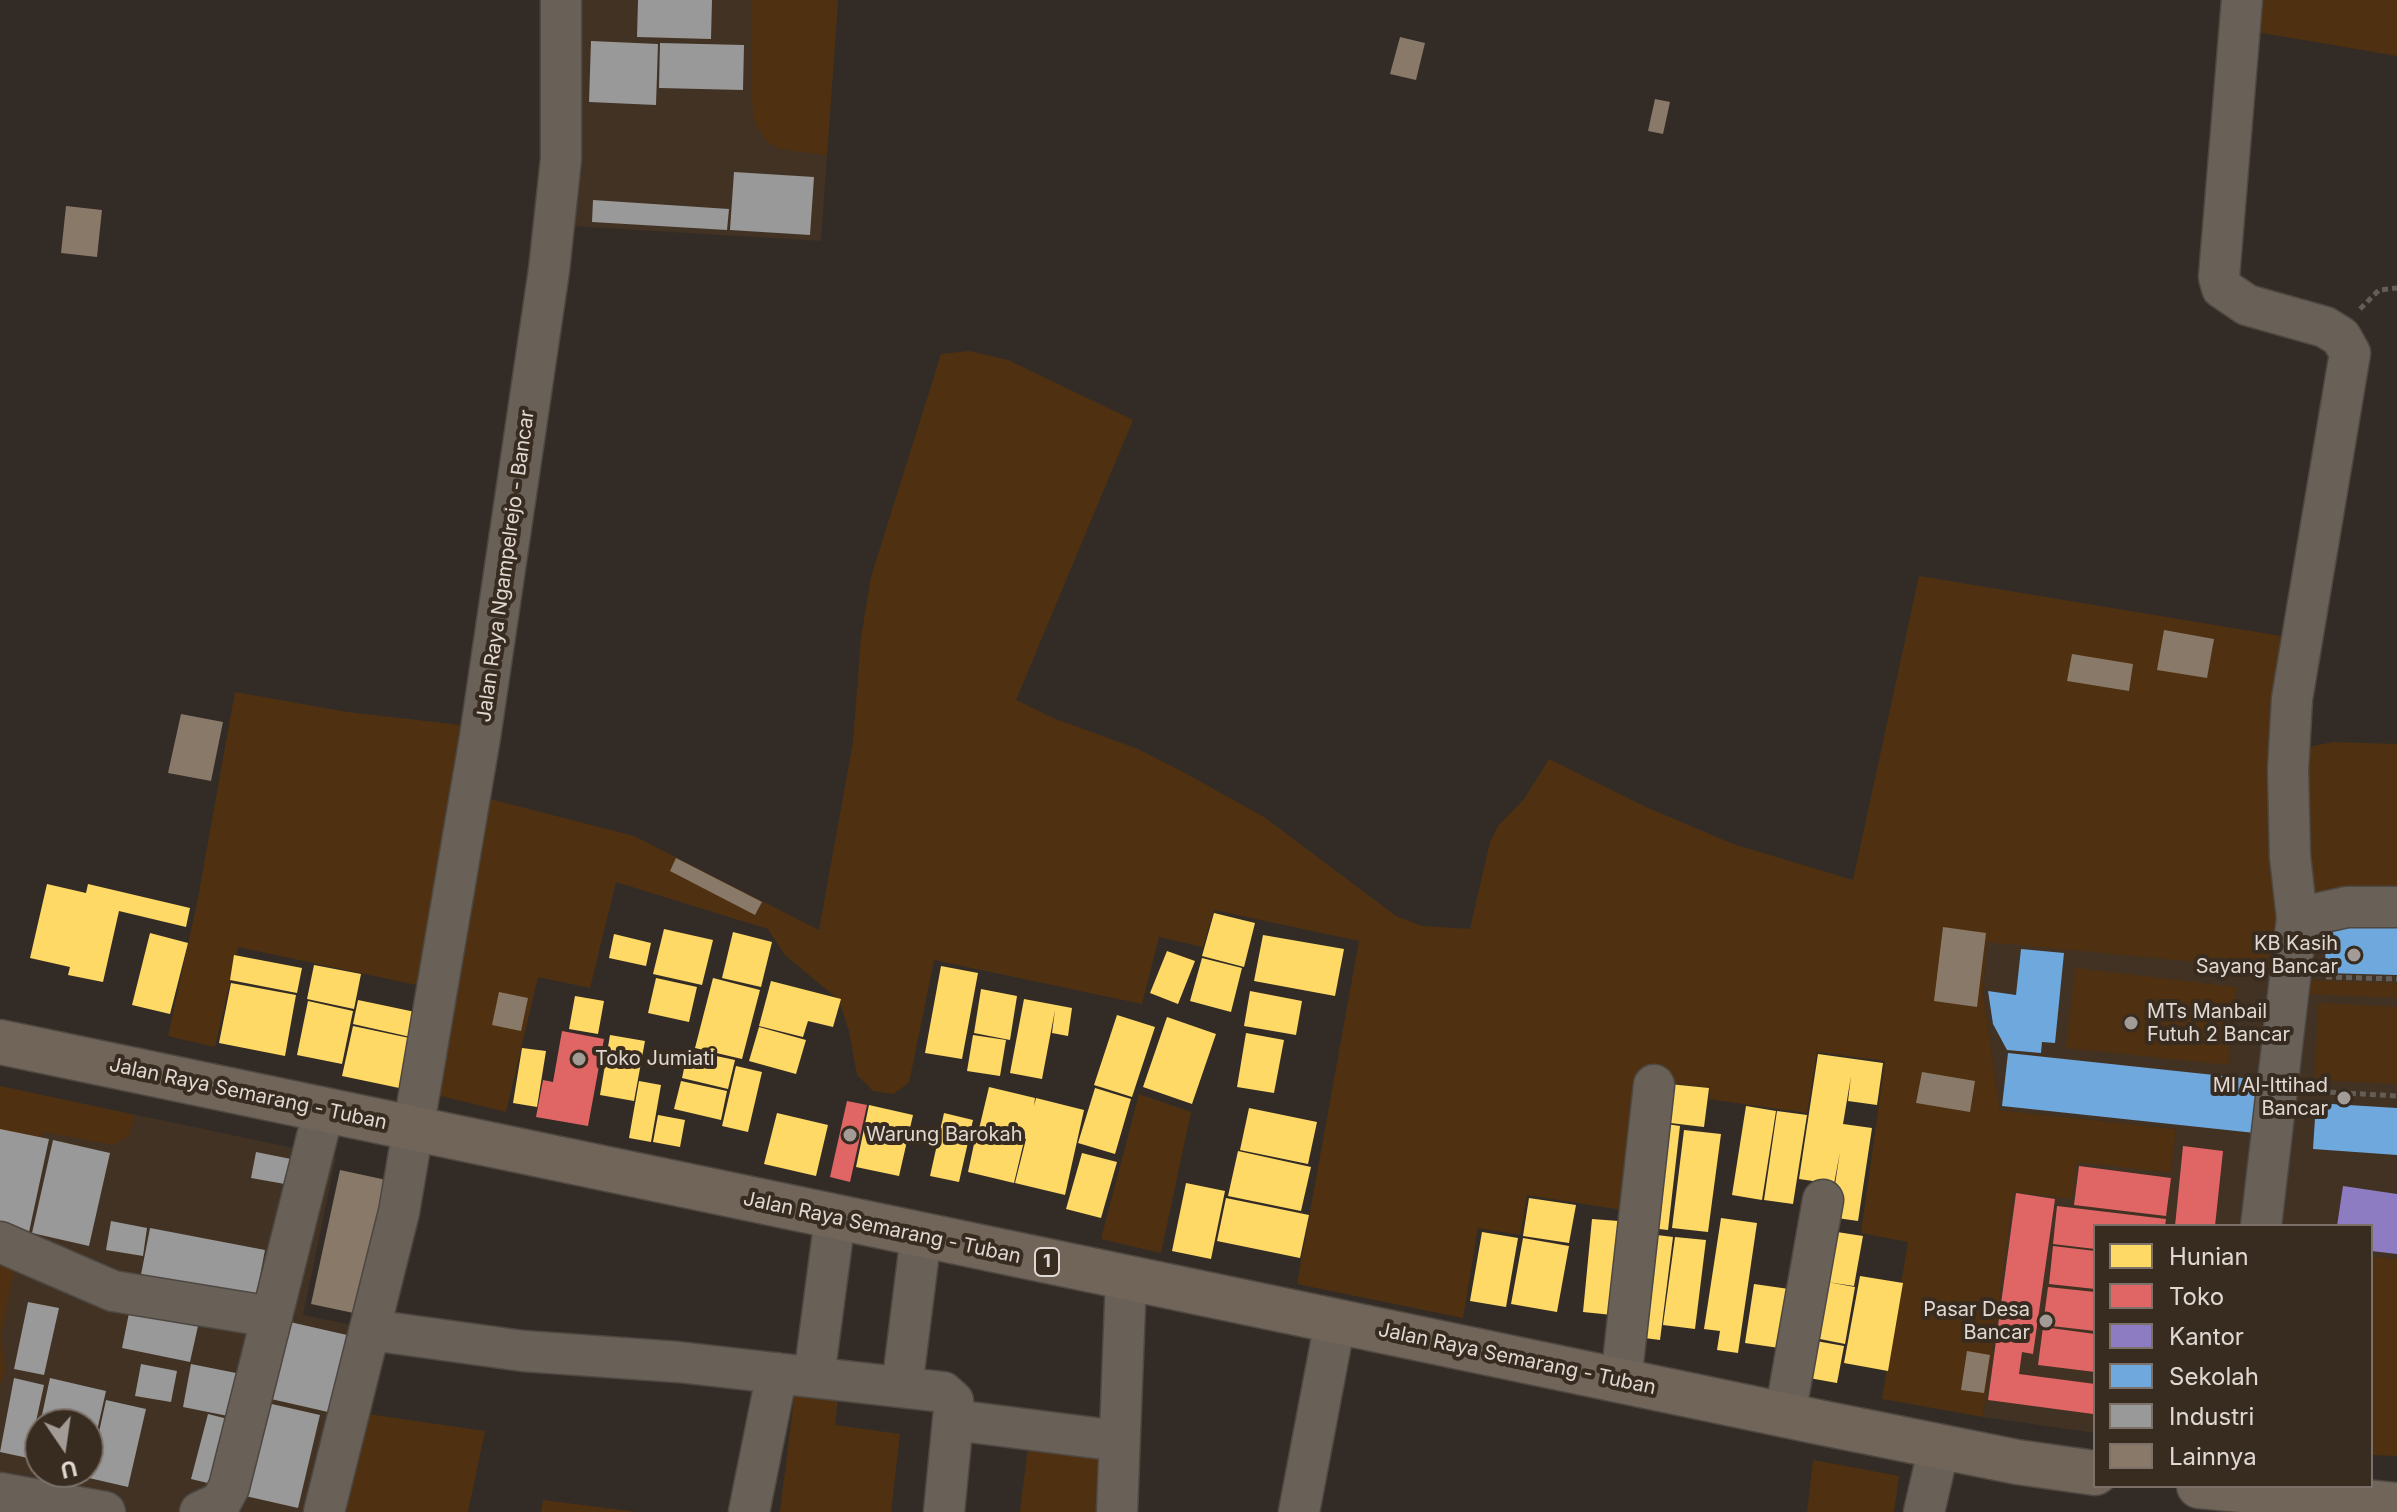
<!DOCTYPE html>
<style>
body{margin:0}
#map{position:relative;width:2397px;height:1512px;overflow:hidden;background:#332c26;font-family:Inter,sans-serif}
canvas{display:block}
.legend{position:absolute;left:2093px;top:1224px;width:280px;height:264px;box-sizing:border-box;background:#382c21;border:2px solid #7b7168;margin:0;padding:10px 14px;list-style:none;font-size:24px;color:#e0d8d2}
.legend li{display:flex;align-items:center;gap:16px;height:40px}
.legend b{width:40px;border:2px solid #7b7168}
.north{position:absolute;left:24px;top:1408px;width:80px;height:80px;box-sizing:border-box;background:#382c21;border:2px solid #7b7168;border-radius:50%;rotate:167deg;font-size:22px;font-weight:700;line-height:32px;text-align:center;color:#e0d8d2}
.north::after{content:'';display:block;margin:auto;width:28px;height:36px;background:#a39c96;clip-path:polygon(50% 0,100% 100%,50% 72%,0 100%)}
</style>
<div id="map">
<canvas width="2397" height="1512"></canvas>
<ul class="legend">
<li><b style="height:22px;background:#ffd966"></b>Hunian</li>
<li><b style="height:22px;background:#e06666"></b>Toko</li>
<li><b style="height:22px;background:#8e7cc3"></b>Kantor</li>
<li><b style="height:22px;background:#6fa8dc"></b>Sekolah</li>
<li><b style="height:22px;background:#999"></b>Industri</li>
<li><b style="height:22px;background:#897969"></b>Lainnya</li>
</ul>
<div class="north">U</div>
</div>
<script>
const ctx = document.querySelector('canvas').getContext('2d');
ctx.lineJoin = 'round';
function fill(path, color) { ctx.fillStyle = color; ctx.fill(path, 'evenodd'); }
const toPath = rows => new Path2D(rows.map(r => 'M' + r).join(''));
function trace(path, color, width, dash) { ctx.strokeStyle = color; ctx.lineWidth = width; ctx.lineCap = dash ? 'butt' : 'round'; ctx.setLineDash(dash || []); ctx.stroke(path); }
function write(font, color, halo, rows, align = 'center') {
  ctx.font = font + ' Inter,sans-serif'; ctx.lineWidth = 8; ctx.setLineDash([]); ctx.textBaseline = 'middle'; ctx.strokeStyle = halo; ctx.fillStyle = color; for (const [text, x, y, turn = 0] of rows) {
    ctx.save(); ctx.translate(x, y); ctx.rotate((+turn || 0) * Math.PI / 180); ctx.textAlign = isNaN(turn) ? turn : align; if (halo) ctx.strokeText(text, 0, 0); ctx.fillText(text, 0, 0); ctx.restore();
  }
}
fill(toPath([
 [581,0,838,0,821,241,570,226],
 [2397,917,2397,1259,2371,1256,2371,1226,2276,1226,2314,931],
 [1987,941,2280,970,2250,1226,2095,1226,2095,1433,1983,1417,2014,1192,2077,1161,2171,1172,2176,1129,2000,1110,1983,992],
 [0,1086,336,1157,303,1315,357,1326,307,1512,0,1512],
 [40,1424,88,1424,88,1472,40,1472]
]), '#413223');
fill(toPath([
 [752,0,838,0,827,155,780,149,768,142,755,124,752,103],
 [2253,0,2397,0,2397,56,2251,31],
 [969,351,1008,360,1133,420,1016,700,1053,718,1138,749,1185,773,1264,817,1396,916,1422,926,1470,929,1490,842,1498,826,1524,799,1549,759,1646,807,1733,844,1853,880,1919,576,2293,638,2280,970,1987,942,1983,992,2000,1110,2176,1129,2171,1173,2077,1162,2072,1199,2014,1192,1983,1417,1882,1399,1908,1242,1861,1233,1885,1061,1817,1052,1807,1113,1709,1099,1710,1088,1651,1081,1635,1212,1527,1195,1520,1235,1478,1228,1463,1318,1297,1284,1359,941,1214,910,1203,947,1159,937,1142,1004,934,960,909,1083,893,1094,873,1091,857,1075,849,1031,839,1000,785,955,768,929,616,882,590,988,538,977,506,1112,437,1095,486,798,634,836,819,930,853,742,861,638,871,577,941,354],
 [235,692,347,712,461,725,426,987,238,947,215,1047,168,1036,197,903],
 [2333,742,2397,744,2397,892,2305,896,2297,749],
 [2075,968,2237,987,2228,1065,2066,1048],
 [2307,980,2397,983,2397,998,2305,994],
 [2318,1003,2397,1007,2397,1084,2315,1080],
 [0,1086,135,1115,129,1136,114,1145,43,1132,1,1335,5,1371,0,1386],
 [1139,1094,1191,1112,1161,1253,1101,1239],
 [2371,1256,2397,1259,2397,1456,2371,1455],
 [796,1382,839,1387,835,1425,900,1434,891,1512,780,1512],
 [361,1413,485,1431,468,1512,333,1512],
 [1029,1438,1110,1451,1107,1512,1020,1512],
 [1813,1460,1899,1476,1894,1512,1807,1512],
 [543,1500,637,1512,541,1512]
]), '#4f3111');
fill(toPath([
 [47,884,86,893,88,884,190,908,186,927,119,911,103,982,68,975,70,967,30,958],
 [1214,913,1255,923,1244,967,1202,956],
 [664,929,713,940,702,985,653,974],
 [733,932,772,942,761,987,722,978],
 [150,933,188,943,170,1014,132,1005],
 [614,934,651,943,646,966,609,958],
 [1263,935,1344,949,1335,996,1254,981],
 [1167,951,1195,961,1178,1004,1150,993],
 [234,955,302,968,297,993,230,980],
 [1202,958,1242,968,1231,1012,1190,1001],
 [314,965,361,974,354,1009,307,999],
 [941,966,978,973,962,1059,925,1053],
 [656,978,697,987,689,1022,648,1013],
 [713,978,760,990,742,1059,695,1048],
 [771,981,841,999,833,1027,808,1021,803,1037,759,1026],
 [231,983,296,995,285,1056,219,1043],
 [981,989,1017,996,1010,1040,974,1033],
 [1250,991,1302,1001,1296,1035,1244,1026],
 [575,996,604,1001,598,1034,569,1029],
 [1024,999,1072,1008,1068,1036,1052,1033,1055,1010,1042,1079,1010,1073],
 [358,1000,420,1013,415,1038,353,1024],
 [308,1001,353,1011,342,1064,297,1055],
 [1117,1015,1155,1027,1132,1097,1094,1085],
 [1167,1017,1216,1034,1192,1104,1143,1087],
 [353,1026,414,1039,404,1089,342,1076],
 [759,1027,806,1040,796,1074,749,1061],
 [1246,1033,1284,1040,1274,1093,1237,1087],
 [610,1035,645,1041,634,1101,600,1095],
 [973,1035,1006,1040,1000,1076,967,1071],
 [522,1048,546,1051,537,1107,513,1103],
 [688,1050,735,1060,728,1089,682,1078],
 [1818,1054,1883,1063,1877,1105,1848,1101,1851,1076,1843,1124,1872,1128,1858,1221,1830,1217,1840,1152,1834,1184,1799,1179],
 [736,1066,762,1072,748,1132,722,1126],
 [639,1081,661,1085,651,1142,629,1138],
 [681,1081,727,1091,721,1120,674,1109],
 [1659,1083,1709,1088,1704,1127,1654,1121],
 [989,1087,1035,1098,1034,1106,1036,1098,1084,1110,1065,1195,1015,1183,1026,1139,979,1129],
 [1095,1088,1131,1099,1115,1154,1078,1143],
 [869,1105,913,1115,899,1176,856,1167],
 [1746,1106,1776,1111,1762,1200,1732,1195],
 [1249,1108,1317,1122,1308,1164,1240,1150],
 [1777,1111,1807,1115,1793,1204,1764,1200],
 [777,1113,828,1125,816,1176,764,1164],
 [944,1113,973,1120,959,1182,930,1176],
 [658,1115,685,1120,680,1147,653,1142],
 [1653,1122,1680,1126,1668,1230,1641,1227],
 [977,1130,1024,1141,1014,1183,968,1172],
 [1684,1130,1721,1134,1708,1232,1672,1228],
 [1238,1151,1311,1167,1301,1211,1228,1196],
 [1082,1153,1117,1162,1101,1218,1066,1209],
 [1186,1183,1225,1191,1211,1259,1172,1251],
 [1226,1198,1309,1215,1300,1258,1217,1241],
 [1529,1198,1576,1205,1569,1243,1523,1236],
 [1721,1218,1757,1223,1738,1353,1717,1350,1720,1331,1704,1329],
 [1592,1219,1632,1222,1622,1316,1583,1312],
 [1824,1230,1863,1236,1854,1286,1827,1282,1855,1287,1845,1344,1805,1336],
 [1482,1232,1518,1238,1506,1307,1470,1301],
 [1641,1233,1673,1237,1660,1340,1629,1336],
 [1675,1237,1706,1240,1695,1329,1663,1325],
 [1523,1238,1569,1246,1557,1312,1511,1304],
 [1860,1276,1903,1283,1888,1371,1844,1363],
 [1754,1284,1796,1290,1786,1349,1745,1343],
 [1805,1339,1844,1346,1837,1383,1798,1376]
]), '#ffd966');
fill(toPath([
 [562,1031,604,1039,588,1126,536,1117,543,1080,553,1082],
 [847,1101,867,1105,850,1182,830,1177],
 [2183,1146,2223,1151,2215,1226,2175,1226],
 [2079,1166,2171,1178,2166,1216,2074,1205],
 [2016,1193,2055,1199,2033,1354,2022,1352,2019,1374,2095,1384,2093,1414,1988,1400],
 [2057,1206,2166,1219,2165,1226,2095,1226,2095,1249,2053,1244],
 [2053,1246,2095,1251,2095,1289,2049,1284],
 [2048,1287,2095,1292,2095,1331,2043,1325],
 [2043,1327,2095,1334,2095,1372,2038,1365]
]), '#e06666');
fill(toPath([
 [2343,1186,2397,1194,2397,1254,2371,1251,2371,1226,2337,1226]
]), '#8e7cc3');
fill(toPath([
 [2326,926,2397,928,2397,975,2325,973],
 [2021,949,2064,953,2055,1043,2042,1042,2041,1053,2007,1050,1993,1024,1988,991,2016,995],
 [2008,1053,2261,1080,2255,1133,2002,1106],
 [2316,1103,2397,1108,2397,1155,2313,1149]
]), '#6fa8dc');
fill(toPath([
 [638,0,712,0,711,39,637,37],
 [591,41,658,44,656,105,589,102],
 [660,43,744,45,743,90,659,88],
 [734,172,814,177,810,235,730,230],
 [593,200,729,209,727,230,592,222],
 [0,1129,49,1139,29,1232,0,1225],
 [53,1140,110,1153,89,1246,32,1233],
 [256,1152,301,1161,296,1186,251,1178],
 [111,1221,147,1228,143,1256,106,1250],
 [150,1228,265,1250,254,1307,139,1285],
 [28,1302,59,1308,44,1375,14,1369],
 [131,1303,200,1317,190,1362,122,1348],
 [290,1322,347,1335,328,1412,271,1399],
 [141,1364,177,1371,171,1402,135,1396],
 [191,1364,241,1374,233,1417,183,1407],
 [14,1378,44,1385,28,1458,0,1452],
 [50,1378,106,1391,89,1466,88,1424,40,1424],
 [106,1400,146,1409,128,1487,89,1478],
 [263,1402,320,1415,298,1508,241,1495],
 [208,1414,232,1420,216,1485,191,1479],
 [39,1430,40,1430,40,1470,31,1468],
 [58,1472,88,1472,86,1479]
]), '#999');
fill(toPath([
 [1400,37,1425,43,1416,80,1390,74],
 [1655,99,1670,102,1663,134,1648,131],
 [66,206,102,210,97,257,61,253],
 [2164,630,2214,639,2207,678,2157,670],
 [2072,654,2133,664,2129,691,2067,681],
 [181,714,223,722,211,781,168,773],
 [676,858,762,902,755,915,670,871],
 [1943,927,1986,933,1977,1007,1934,1001],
 [499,992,528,998,521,1031,492,1025],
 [1922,1072,1975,1081,1970,1112,1916,1103],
 [340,1170,391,1181,363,1315,311,1304],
 [1967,1351,1990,1355,1984,1393,1961,1390]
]), '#897969');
const minor = toPath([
 [2242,0,2219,277,2222,288,2247,305,2325,327,2341,337,2350,353,2292,699,2288,770,2290,856,2297,918,2261,1226],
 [2297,918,2347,907,2397,907],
 [0,1242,113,1291,272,1317],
 [371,1330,523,1351,678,1362,943,1392,953,1401,954,1409,944,1512],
 [814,1377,835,1218],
 [1621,1381,1654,1085],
 [902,1387,921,1236],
 [1785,1415,1823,1200],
 [954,1420,1119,1441],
 [0,1493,105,1512],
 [200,1512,221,1502,229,1487,324,1109],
 [324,1512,399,1212,480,737,549,270,561,159,561,0],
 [749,1512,777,1373],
 [1117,1512,1126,1278],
 [1299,1512,1335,1322],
 [1924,1512,1939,1447]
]);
const highway = toPath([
 [0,1042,1823,1423,2017,1462,2095,1473],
 [2199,1486,2397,1505]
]);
trace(minor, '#4e4842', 43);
trace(highway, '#4e4842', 47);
trace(toPath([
 [2360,309,2379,290,2397,288],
 [2326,977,2397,979],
 [2310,1091,2397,1096]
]), '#645d56', 5, [6, 4]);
trace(minor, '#696057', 40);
trace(highway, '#716459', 44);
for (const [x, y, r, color] of [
 [2354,955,8,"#a39c96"],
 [2131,1023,8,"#a39c96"],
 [579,1059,8,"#a39c96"],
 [2344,1098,8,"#a39c96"],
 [850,1135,8,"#a39c96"],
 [2046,1321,8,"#a39c96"]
]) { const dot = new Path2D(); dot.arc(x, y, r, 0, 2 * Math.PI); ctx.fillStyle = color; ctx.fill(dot); trace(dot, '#382c21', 3); }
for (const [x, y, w] of [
 [1047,1262,24]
]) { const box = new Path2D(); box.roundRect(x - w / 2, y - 14, w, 28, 6); ctx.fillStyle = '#382c21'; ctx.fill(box); trace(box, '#e0d8d2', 2); }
write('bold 18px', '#e0d8d2', null, [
 ["1",1047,1262]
]);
write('20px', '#e0d8d2', '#382c21', [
 ["Jalan Raya Ngampelrejo - Bancar",506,566,-82],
 ["Jalan Raya Semarang - Tuban",248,1094,12],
 ["Jalan Raya Semarang - Tuban",882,1228,12],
 ["Jalan Raya Semarang - Tuban",1517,1359,12]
]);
write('20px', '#e0d8d2', '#382c21', [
 ["KB Kasih",2338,944],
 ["Sayang Bancar",2338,967],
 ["MTs Manbail",2147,1012,"left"],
 ["Futuh 2 Bancar",2147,1035,"left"],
 ["Toko Jumiati",595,1059,"left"],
 ["MI Al-Ittihad",2328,1086],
 ["Bancar",2328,1109],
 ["Warung Barokah",866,1135,"left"],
 ["Pasar Desa",2030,1310],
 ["Bancar",2030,1333]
], 'right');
</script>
